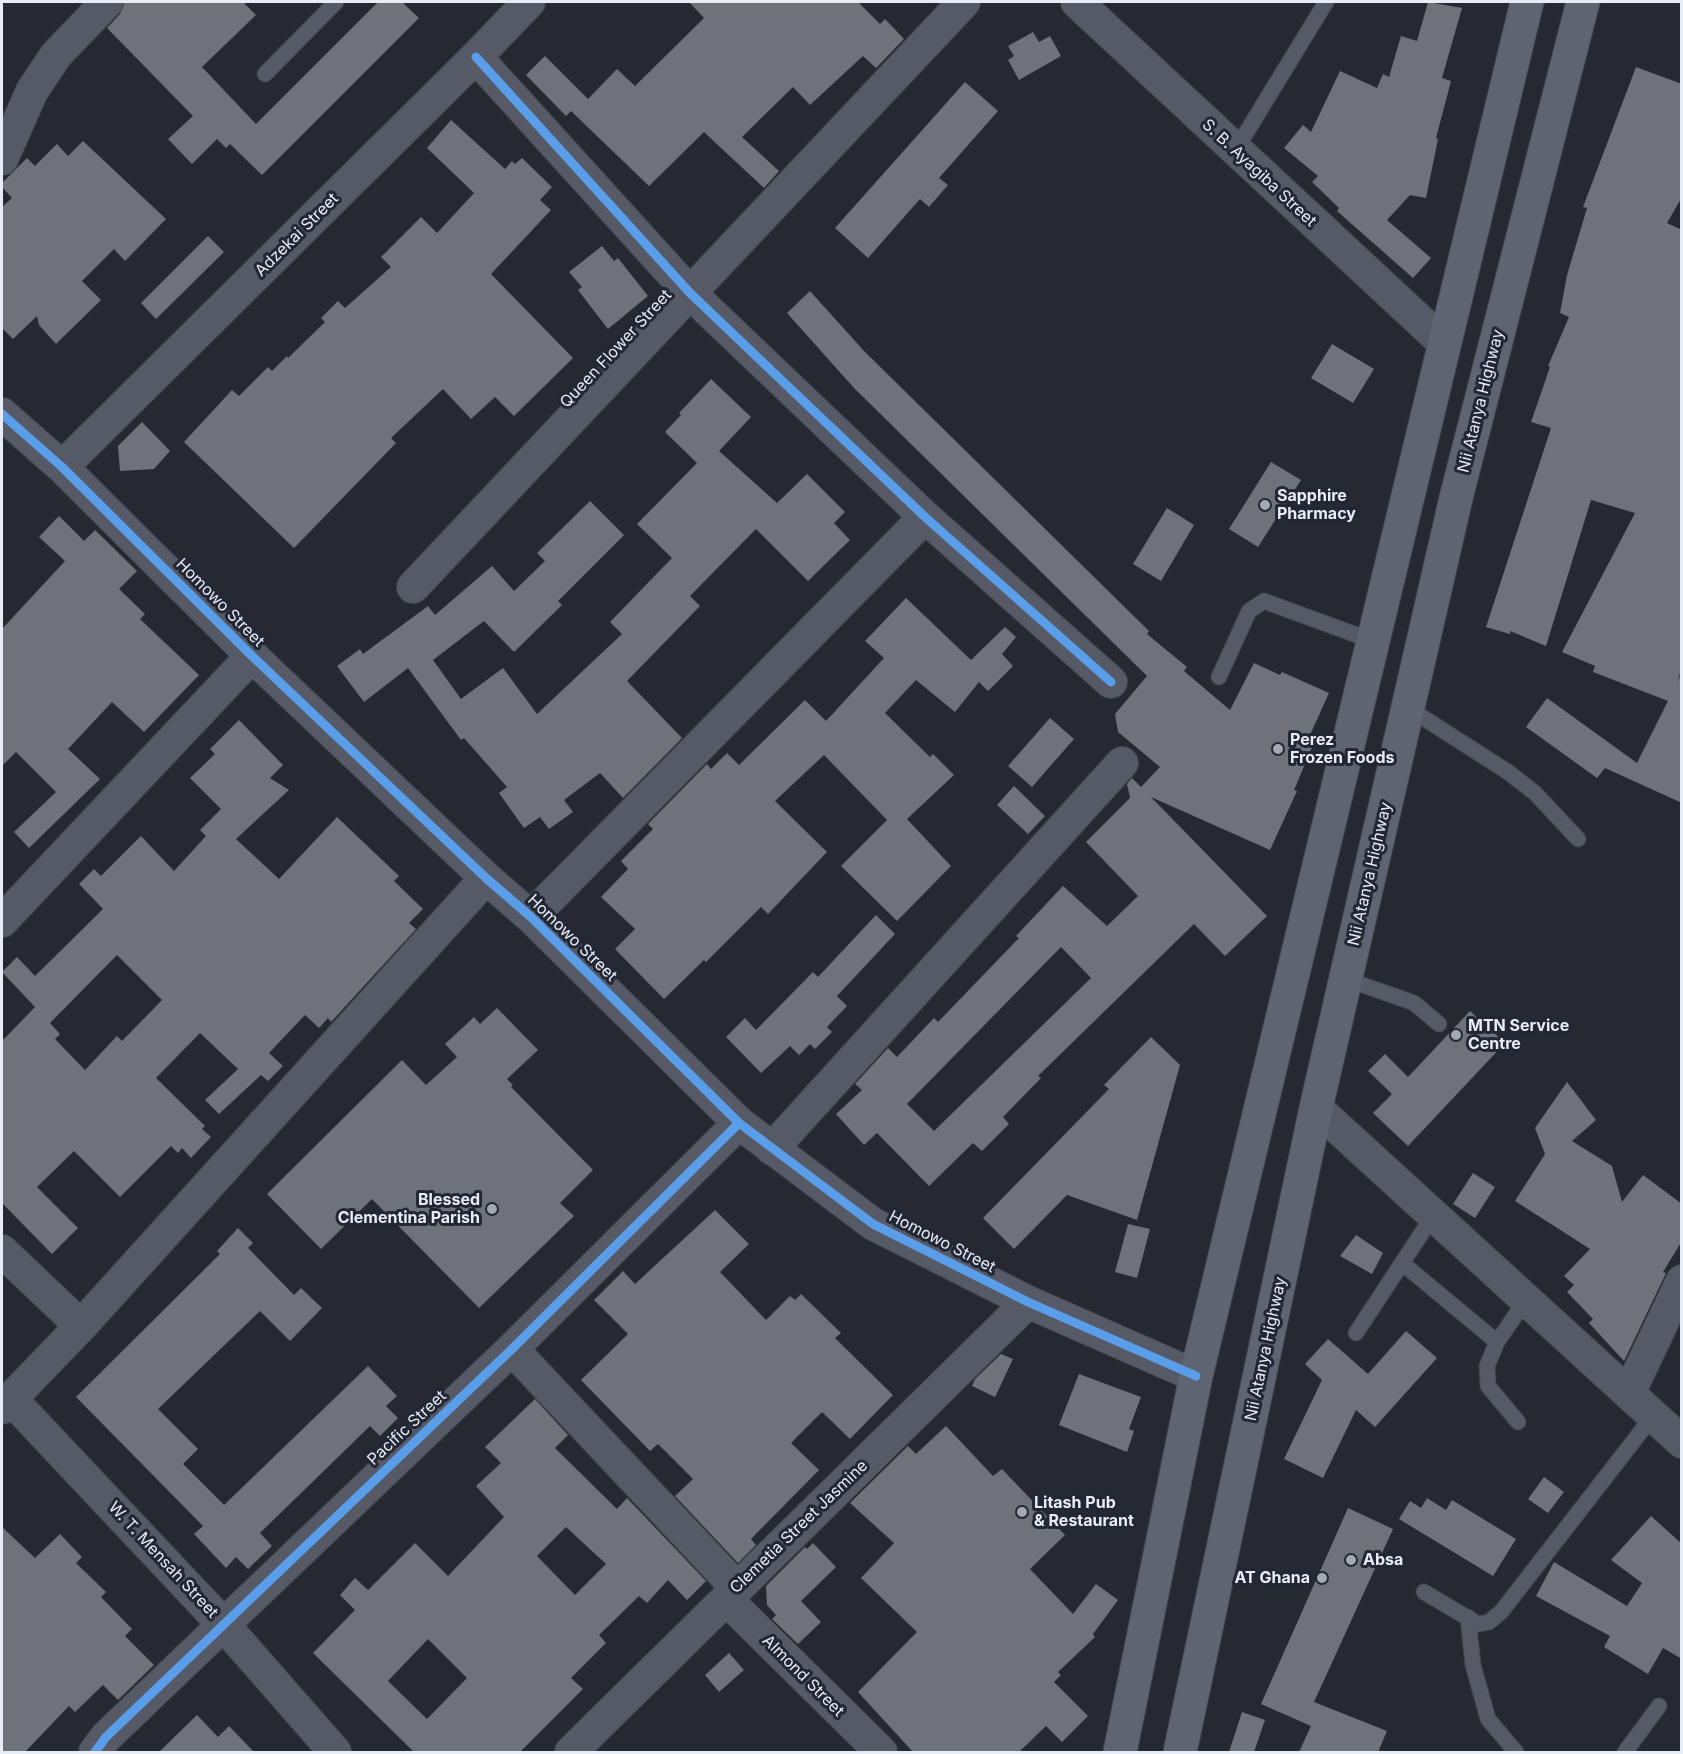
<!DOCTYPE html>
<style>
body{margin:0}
#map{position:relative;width:1683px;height:1754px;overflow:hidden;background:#262931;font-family:Inter,sans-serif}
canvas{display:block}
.frame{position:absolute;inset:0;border:3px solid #e8ecf6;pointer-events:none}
</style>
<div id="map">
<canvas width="1683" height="1754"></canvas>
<div class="frame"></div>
</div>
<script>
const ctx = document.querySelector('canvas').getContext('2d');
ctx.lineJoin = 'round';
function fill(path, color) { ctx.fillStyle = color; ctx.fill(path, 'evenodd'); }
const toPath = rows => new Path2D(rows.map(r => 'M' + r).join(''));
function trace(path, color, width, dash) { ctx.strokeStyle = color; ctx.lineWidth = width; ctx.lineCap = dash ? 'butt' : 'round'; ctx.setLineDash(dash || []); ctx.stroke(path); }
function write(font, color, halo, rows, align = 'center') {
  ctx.font = font + ' Inter,sans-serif'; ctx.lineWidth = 6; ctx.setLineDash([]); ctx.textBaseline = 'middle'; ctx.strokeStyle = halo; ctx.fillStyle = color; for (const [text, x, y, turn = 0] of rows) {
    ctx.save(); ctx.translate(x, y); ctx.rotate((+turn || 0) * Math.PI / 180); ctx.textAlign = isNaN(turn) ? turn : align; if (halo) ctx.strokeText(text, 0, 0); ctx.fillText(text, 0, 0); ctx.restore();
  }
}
fill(toPath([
 [124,2,243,2,256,15,202,67,256,124,378,2,402,2,419,18,262,175,230,144,226,148,217,139,192,164,168,139,193,116,107,28,120,14],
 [689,2,858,2,880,24,885,19,904,39,876,68,863,56,810,105,793,87,742,137,779,171,764,188,704,132,649,186,571,111,566,116,526,75,545,56,588,99,617,69,635,86,704,18],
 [1428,2,1462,8,1442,78,1451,81,1436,138,1438,139,1426,198,1410,195,1387,220,1431,258,1413,278,1337,211,1339,208,1312,182,1318,176,1284,148,1303,125,1311,132,1340,71,1377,88,1383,74,1389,77,1401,36,1417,41],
 [1033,32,1039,42,1050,36,1061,56,1019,80,1008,60,1014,56,1008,46],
 [1636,67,1682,84,1682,197,1667,223,1682,230,1682,668,1677,682,1682,672,1682,803,1605,768,1597,778,1526,727,1547,698,1637,763,1668,701,1593,672,1595,666,1562,652,1635,513,1591,500,1546,646,1510,631,1510,634,1486,627,1551,428,1531,422,1550,367,1548,366,1569,317,1560,313,1567,275,1587,208,1583,207],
 [965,82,998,111,939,178,948,185,929,207,920,199,868,258,835,228],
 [451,120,505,169,512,161,515,164,522,158,552,187,540,200,551,210,491,274,573,358,514,416,495,397,471,419,443,389,391,438,396,443,294,548,184,442,232,390,239,396,268,367,272,371,287,356,288,358,325,322,321,318,338,301,345,308,391,267,381,257,421,217,437,233,474,193,427,148],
 [83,141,166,219,125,261,114,249,82,281,101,300,56,344,39,325,37,316,13,339,2,328,2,207,12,198,2,187,2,183,27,158,35,166,57,144,68,156],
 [208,236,224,252,156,319,141,303],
 [602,246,614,261,618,258,648,296,608,329,578,290,582,287,569,272],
 [810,291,864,351,1149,631,1147,634,1187,667,1184,671,1230,710,1254,663,1280,675,1282,672,1329,693,1310,735,1316,738,1294,790,1297,791,1270,850,1151,797,1267,916,1225,956,1194,924,1038,1076,1041,1078,1003,1117,1009,1124,982,1151,973,1143,929,1186,877,1133,864,1145,836,1114,862,1090,855,1084,888,1048,897,1057,934,1018,938,1022,1019,938,1016,936,1063,886,1107,926,1138,896,1086,842,1130,798,1127,784,1132,778,1141,787,1160,767,1118,732,1115,714,1147,676,854,388,787,313],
 [1061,947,1091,978,934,1131,907,1104],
 [1332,344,1374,369,1353,403,1311,378],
 [711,379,751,417,719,451,777,503,807,474,845,512,834,523,850,540,808,581,756,529,690,596,700,606,627,681,682,738,623,798,600,773,564,800,573,812,549,829,540,817,524,828,499,793,507,787,464,738,461,740,408,668,364,702,337,666,360,649,363,654,428,606,435,615,492,566,514,591,545,561,537,553,590,501,624,535,558,601,562,605,514,652,484,621,433,660,461,699,503,668,537,714,622,634,610,622,672,558,637,524,697,463,665,432,681,415,679,413],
 [142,422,170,451,154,469,120,471,118,446],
 [1271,462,1301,480,1258,547,1229,529],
 [1167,508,1194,525,1161,581,1133,564],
 [59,516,84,541,95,530,137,571,119,589,145,614,140,619,199,675,144,732,112,702,68,749,100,779,29,848,14,832,56,792,16,752,2,766,2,629,65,561,39,537],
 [906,598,971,660,1005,627,1016,637,1002,654,1013,666,988,691,979,682,955,712,916,680,885,713,930,757,933,754,954,775,907,819,951,866,897,921,841,866,887,820,824,755,775,801,827,852,768,914,761,907,706,962,704,960,664,999,615,949,635,929,601,897,628,869,621,861,653,829,648,824,707,764,711,769,727,753,739,765,805,700,826,721,884,658,865,641],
 [1050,718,1074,739,1032,787,1008,766],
 [239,720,283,765,270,778,289,790,236,839,279,879,337,817,399,876,394,881,423,909,409,923,416,929,331,1022,328,1018,319,1028,305,1015,269,1053,283,1066,268,1081,261,1075,219,1114,205,1100,238,1069,200,1033,156,1078,205,1126,202,1129,211,1137,191,1158,182,1148,178,1153,171,1146,120,1197,74,1151,37,1187,78,1228,52,1254,2,1203,2,1041,35,1007,2,972,17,957,35,976,103,909,79,884,94,869,101,876,141,836,174,871,206,836,200,830,221,809,190,778,215,754,210,749],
 [117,955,162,1000,122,1041,117,1036,85,1070,55,1039,60,1034,50,1023],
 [1014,786,1045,816,1028,834,997,805],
 [876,915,895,934,837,996,847,1006,827,1027,832,1032,815,1049,810,1044,799,1055,790,1046,761,1073,726,1037,745,1018,756,1030,813,972,818,977],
 [497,1008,538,1050,507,1079,513,1085,511,1087,593,1170,560,1203,574,1216,479,1308,372,1199,321,1249,267,1194,402,1060,426,1085,457,1057,445,1044,474,1017,480,1024],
 [1470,1011,1505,1043,1408,1146,1373,1113,1392,1094,1368,1071,1385,1054,1408,1077],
 [1151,1037,1180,1065,1137,1220,1067,1195,1014,1249,983,1218,1109,1089,1104,1085],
 [1567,1082,1596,1120,1572,1141,1612,1166,1622,1202,1643,1175,1682,1204,1682,1241,1663,1272,1666,1273,1624,1361,1589,1323,1593,1319,1567,1292,1574,1285,1564,1276,1590,1249,1515,1201,1545,1154,1535,1128],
 [1473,1173,1495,1187,1475,1218,1453,1204],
 [715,1210,749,1244,720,1272,766,1320,790,1296,795,1300,801,1294,841,1333,835,1338,893,1395,850,1439,822,1412,791,1443,819,1470,751,1539,756,1545,738,1563,675,1496,693,1479,658,1444,650,1451,581,1380,628,1334,594,1300,623,1271,635,1284],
 [1128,1224,1150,1229,1137,1278,1115,1272],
 [238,1228,253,1243,248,1248,294,1295,301,1288,322,1308,290,1341,260,1311,158,1409,198,1449,183,1464,224,1505,368,1366,397,1396,386,1406,398,1418,380,1436,370,1426,260,1533,272,1546,248,1569,236,1557,226,1568,194,1534,203,1526,76,1397,220,1254,217,1251],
 [1356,1235,1383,1253,1372,1274,1340,1256],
 [1406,1331,1437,1358,1375,1427,1356,1410,1323,1478,1284,1459,1322,1380,1305,1364,1328,1339,1368,1374],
 [1001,1354,1013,1359,995,1397,972,1386,975,1379],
 [1079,1374,1141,1397,1129,1429,1134,1431,1127,1452,1059,1425],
 [535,1399,568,1435,555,1448,617,1509,627,1498,706,1581,687,1600,668,1580,647,1603,639,1596,599,1635,606,1643,571,1678,583,1689,520,1752,414,1752,313,1653,355,1610,340,1595,355,1578,368,1590,415,1543,448,1576,504,1517,476,1486,501,1463,485,1447],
 [566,1527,606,1564,575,1595,537,1556],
 [428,1639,467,1678,427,1719,388,1681],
 [946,1426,993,1476,1002,1469,1065,1535,1030,1569,1073,1614,1096,1584,1118,1600,1093,1634,1095,1637,1058,1672,1061,1675,1054,1682,1088,1716,1062,1742,1046,1726,1019,1752,913,1752,858,1692,917,1632,861,1578,894,1543,850,1503,908,1446,916,1454],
 [1544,1477,1564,1492,1548,1513,1528,1499],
 [1427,1498,1446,1510,1452,1500,1516,1539,1493,1576,1399,1519,1410,1501,1421,1508],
 [1348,1508,1393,1529,1314,1702,1387,1731,1378,1752,1299,1752,1311,1726,1261,1704],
 [1651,1516,1682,1544,1682,1659,1663,1648,1648,1674,1604,1647,1610,1636,1536,1596,1554,1562,1627,1606,1642,1583,1611,1560],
 [2,1527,35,1558,60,1534,82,1557,76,1563,106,1592,101,1597,132,1629,125,1636,154,1665,118,1700,103,1685,75,1712,69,1706,25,1752,2,1752],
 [813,1543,836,1567,801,1601,821,1622,798,1644,772,1619,776,1615,767,1605,766,1586,805,1547,807,1549],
 [729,1653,744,1670,719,1692,705,1675],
 [1242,1712,1265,1720,1254,1752,1229,1752],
 [197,1715,218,1737,229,1726,254,1752,159,1752]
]), '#6f7279');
const service = toPath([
 [265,74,336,2],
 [1235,151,1326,2],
 [1219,677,1249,611,1264,601,1373,641],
 [1408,708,1508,772,1535,793,1578,839],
 [1346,979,1414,1003,1439,1024],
 [1402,1263,1497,1342],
 [1356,1333,1433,1216],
 [1518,1422,1488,1386,1487,1366,1497,1342,1526,1300],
 [1424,1592,1478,1624,1489,1622,1501,1612,1653,1416],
 [1468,1617,1473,1665,1488,1719,1516,1752],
 [1625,1752,1659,1706]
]);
const minor = toPath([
 [1077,2,1444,343],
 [476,57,690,293,925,517,1111,682],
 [2,159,32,91,56,55,107,2],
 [2,414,62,467,252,656,486,878,531,917,739,1123,873,1224,1028,1302,1196,1376],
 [62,467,476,57,529,2],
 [413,587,964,2],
 [531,917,925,517],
 [2,921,252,656],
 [1316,1108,1682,1442],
 [772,1149,1122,763],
 [2,1251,81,1326],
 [512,1349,737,1588],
 [1629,1393,1682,1281],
 [11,1399,222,1623,335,1752],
 [2,1408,81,1326,486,878],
 [726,1599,881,1752],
 [95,1752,106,1737,512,1349,739,1123],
 [571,1752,1028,1302]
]);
const primary = toPath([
 [1120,1752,1196,1376,1527,2],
 [1180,1752,1316,1108,1456,498,1583,2]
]);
trace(service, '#42454c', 17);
trace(minor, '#42454c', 34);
trace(primary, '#42454c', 35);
trace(service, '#565a66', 15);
trace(minor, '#565a66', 32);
trace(primary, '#5f6472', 33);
trace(toPath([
 [476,57,690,293,925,517,1111,682],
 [2,414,62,467,252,656,486,878,531,917,739,1123,873,1224,1028,1302,1196,1376],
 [95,1752,106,1737,512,1349,739,1123]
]), '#5a9eea', 9);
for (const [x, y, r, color] of [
 [1265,505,6,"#a4a8b1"],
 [1278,749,6,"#a4a8b1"],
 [1456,1035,6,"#a4a8b1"],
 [492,1209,6,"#a4a8b1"],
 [1022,1512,6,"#a4a8b1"],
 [1351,1560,6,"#a4a8b1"],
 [1322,1578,6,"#a4a8b1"]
]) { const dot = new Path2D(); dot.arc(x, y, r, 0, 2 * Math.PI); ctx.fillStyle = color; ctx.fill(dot); trace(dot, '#222735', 2); }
write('16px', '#e8ecf6', '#222735', [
 ["S. B. Ayagiba Street",1259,173,43],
 ["Adzekai Street",297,235,-45],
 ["Queen Flower Street",616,349,-47],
 ["Nii Atanya Highway",1481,401,-76],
 ["Homowo Street",220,603,45],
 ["Nii Atanya Highway",1370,874,-77],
 ["Homowo Street",572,938,44],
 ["Homowo Street",942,1242,27],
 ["Nii Atanya Highway",1266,1349,-78],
 ["Pacific Street",407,1428,-43],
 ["Clemetia Street Jasmine",799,1527,-44],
 ["W. T. Mensah Street",163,1560,47],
 ["Almond Street",803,1676,45]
]);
write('bold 16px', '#e8ecf6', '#222735', [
 ["Sapphire",1277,496],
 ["Pharmacy",1277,514],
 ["Perez",1290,740],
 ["Frozen Foods",1290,758],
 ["MTN Service",1468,1026],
 ["Centre",1468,1044],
 ["Blessed",480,1200,"right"],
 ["Clementina Parish",480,1218,"right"],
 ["Litash Pub",1034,1503],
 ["& Restaurant",1034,1521],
 ["Absa",1363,1560],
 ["AT Ghana",1310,1578,"right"]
], 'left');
</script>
